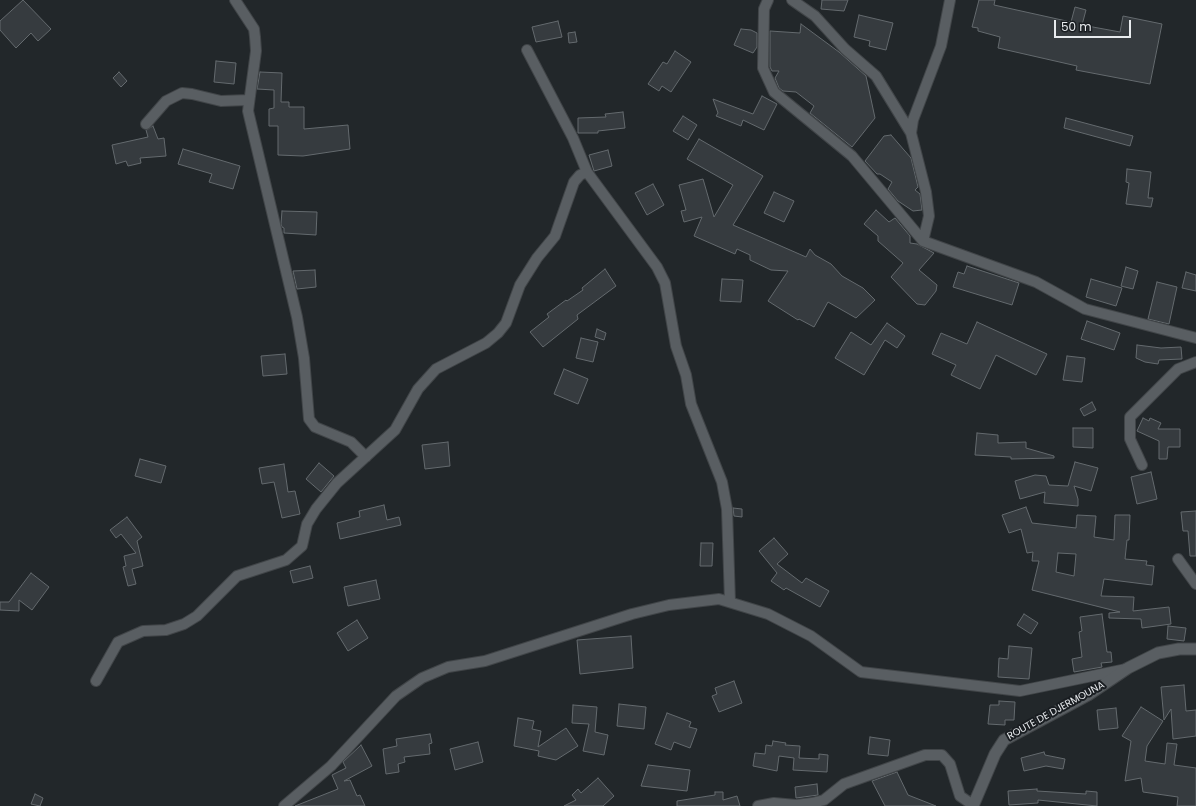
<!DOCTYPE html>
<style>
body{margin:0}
#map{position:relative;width:1196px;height:806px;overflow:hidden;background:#22272a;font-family:Poppins,sans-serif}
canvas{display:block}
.scale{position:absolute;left:1054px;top:20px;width:77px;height:18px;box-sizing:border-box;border:2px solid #e8ebee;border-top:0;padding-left:5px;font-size:12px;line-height:14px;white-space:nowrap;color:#e8ebee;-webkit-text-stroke:3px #191d21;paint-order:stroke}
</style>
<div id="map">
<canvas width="1196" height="806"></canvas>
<div class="scale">50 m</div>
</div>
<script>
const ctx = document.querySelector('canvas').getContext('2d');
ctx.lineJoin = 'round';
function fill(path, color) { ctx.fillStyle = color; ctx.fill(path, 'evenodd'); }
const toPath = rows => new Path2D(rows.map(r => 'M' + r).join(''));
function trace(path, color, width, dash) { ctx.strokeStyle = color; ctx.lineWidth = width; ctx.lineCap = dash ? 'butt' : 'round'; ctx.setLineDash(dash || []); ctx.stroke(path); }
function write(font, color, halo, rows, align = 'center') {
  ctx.font = font + ' Poppins,sans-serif'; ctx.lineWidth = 4; ctx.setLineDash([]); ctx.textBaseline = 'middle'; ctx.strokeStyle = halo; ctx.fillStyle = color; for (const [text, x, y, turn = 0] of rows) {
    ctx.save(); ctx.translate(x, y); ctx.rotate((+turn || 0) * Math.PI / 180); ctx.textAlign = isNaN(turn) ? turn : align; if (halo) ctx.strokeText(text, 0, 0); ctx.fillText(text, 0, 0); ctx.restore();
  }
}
const building = toPath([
 [23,0,51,29,38,41,31,33,16,48,0,30,0,21,23,0],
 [822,0,848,0,844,11,821,9,822,0],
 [979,0,995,0,994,5,1071,22,1075,7,1086,10,1082,25,1120,32,1123,16,1162,24,1150,84,1076,70,1077,66,998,48,1000,37,978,31,978,28,972,27,979,0],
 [859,15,893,23,886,50,869,46,870,41,854,37,859,15],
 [558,21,562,37,536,42,532,27,558,21],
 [801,24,839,52,866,76,875,118,852,147,810,113,814,106,796,92,783,91,779,88,775,78,779,71,772,71,770,67,770,31,800,33,801,24],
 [741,29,751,30,757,33,757,47,753,53,734,45,741,29],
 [575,32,577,42,569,43,568,33,575,32],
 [675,51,691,62,671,92,662,86,659,91,648,84,663,62,667,64,675,51],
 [216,61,236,63,234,84,214,82,216,61],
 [119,72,127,81,121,87,113,78,119,72],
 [260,72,282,73,281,102,289,102,289,107,304,107,304,129,348,125,350,149,303,156,278,155,278,126,269,126,269,109,274,108,274,90,257,89,260,72],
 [762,96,777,104,764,130,743,120,741,126,716,116,718,113,713,99,753,114,762,96],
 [623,112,625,128,598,131,598,133,578,133,578,118,606,117,605,114,623,112],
 [683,116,697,125,688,140,673,131,683,116],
 [1066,118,1133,136,1130,146,1064,128,1066,118],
 [153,126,158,139,164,138,166,156,140,158,141,163,128,166,126,161,116,164,112,145,148,137,146,130,153,126],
 [891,135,911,158,918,187,915,190,920,194,922,210,913,211,898,201,888,189,892,182,880,174,877,174,865,161,884,136,891,135],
 [699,139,763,176,733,225,806,257,810,249,815,255,831,264,842,276,863,288,875,300,856,318,828,302,814,327,799,319,798,320,768,301,788,271,771,270,750,260,750,255,737,249,735,254,694,236,702,217,684,222,681,211,686,210,679,185,703,179,714,217,733,185,687,159,699,139],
 [183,149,240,166,233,189,209,182,212,174,178,164,183,149],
 [608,150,612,166,594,171,589,155,608,150],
 [1127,169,1151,172,1148,198,1153,198,1151,207,1126,204,1129,183,1126,182,1127,169],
 [653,184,664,205,647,215,635,193,653,184],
 [774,192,794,201,784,222,764,213,774,192],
 [876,210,889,222,895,218,910,236,910,243,917,244,934,253,919,270,937,285,936,291,925,305,917,304,891,277,903,263,878,241,878,236,864,224,876,210],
 [282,211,317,212,316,235,284,233,284,228,282,227,281,224,282,211],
 [967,266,1019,283,1012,305,953,287,958,272,964,274,967,266],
 [1126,267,1138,271,1133,289,1121,286,1126,267],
 [605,269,616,286,577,315,578,319,543,347,530,332,549,317,547,314,566,300,567,301,583,290,582,288,605,269],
 [315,270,316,287,297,289,293,271,315,270],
 [1186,272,1196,275,1196,291,1182,288,1186,272],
 [722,279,743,280,741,302,720,301,722,279],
 [1091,279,1122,288,1116,306,1086,297,1091,279],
 [1157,282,1177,287,1169,324,1148,319,1157,282],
 [1087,321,1120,333,1114,350,1081,339,1087,321],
 [977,322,1047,354,1036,375,996,355,980,389,951,375,956,365,932,354,941,333,967,344,977,322],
 [887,323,905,336,897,348,885,340,864,375,835,358,851,332,871,345,887,323],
 [597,329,606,333,604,340,595,337,597,329],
 [581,338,598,342,593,362,576,358,581,338],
 [1137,345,1161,348,1181,347,1182,359,1159,360,1158,364,1145,362,1136,358,1137,345],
 [285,354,287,374,263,376,261,356,285,354],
 [1067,356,1085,358,1082,382,1063,380,1067,356],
 [564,369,588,379,578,404,554,394,564,369],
 [1092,402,1096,410,1084,416,1080,409,1092,402],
 [1143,418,1149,421,1150,418,1161,423,1158,429,1180,429,1180,447,1168,447,1167,459,1159,459,1159,441,1137,431,1143,418],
 [1073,428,1093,428,1093,448,1073,447,1073,428],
 [977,433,998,435,998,443,1026,442,1026,448,1054,456,1054,458,1011,459,1011,457,975,455,977,433],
 [448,442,450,466,425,469,422,445,448,442],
 [140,459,166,466,161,483,135,476,140,459],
 [1075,462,1098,468,1091,491,1074,486,1078,499,1078,506,1044,503,1045,492,1020,499,1015,481,1035,475,1046,476,1049,485,1068,486,1075,462],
 [319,463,334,476,321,492,306,479,319,463],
 [284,464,288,492,295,491,300,514,282,518,274,482,262,484,259,468,284,464],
 [1151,472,1157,499,1137,504,1131,477,1151,472],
 [384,505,387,520,399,517,401,525,340,539,337,523,360,517,359,511,384,505],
 [1026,507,1032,523,1076,528,1077,515,1096,516,1094,537,1114,540,1115,515,1130,515,1129,540,1127,540,1125,559,1147,561,1146,565,1154,566,1152,585,1104,579,1101,596,1134,597,1133,611,1169,607,1171,624,1142,628,1141,619,1109,618,1109,613,1120,612,1032,590,1039,561,1032,561,1033,552,1027,553,1021,529,1009,533,1002,515,1026,507],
 [1058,553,1076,554,1074,576,1056,572,1058,553],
 [733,508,742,509,742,517,734,516,733,508],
 [1196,511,1196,556,1190,556,1188,531,1183,531,1181,512,1196,511],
 [127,517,142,537,137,541,143,566,132,569,136,584,128,586,123,567,126,566,124,556,136,553,121,534,116,538,110,530,127,517],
 [774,538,788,554,777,564,802,583,806,578,829,591,820,607,786,588,784,590,771,581,777,573,759,551,774,538],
 [701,543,713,543,712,566,700,566,701,543],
 [310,566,313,578,293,583,290,571,310,566],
 [31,573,49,587,32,610,19,600,19,611,0,610,0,602,9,602,31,573],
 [376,580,380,599,348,606,344,587,376,580],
 [1024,614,1038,623,1031,634,1017,625,1024,614],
 [1102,614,1107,652,1111,652,1112,662,1101,663,1102,667,1074,672,1072,659,1082,657,1079,632,1082,631,1080,617,1102,614],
 [357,620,368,638,348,651,337,633,357,620],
 [1168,626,1186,628,1184,641,1167,639,1168,626],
 [631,636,633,668,580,674,577,640,631,636],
 [1009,646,1032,648,1029,679,998,677,999,658,1008,659,1009,646],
 [734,681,742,703,719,712,712,696,717,694,715,688,734,681],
 [1184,685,1186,711,1196,710,1196,736,1173,739,1171,709,1164,720,1161,687,1184,685],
 [999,701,1015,702,1014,720,1005,720,1005,725,988,724,990,705,999,705,999,701],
 [619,704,646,707,644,729,617,726,619,704],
 [573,705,597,707,595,732,608,735,604,755,583,751,589,724,572,723,573,705],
 [1141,707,1163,721,1147,746,1145,761,1165,764,1167,743,1177,744,1174,765,1196,768,1196,806,1177,806,1178,797,1143,792,1141,778,1125,781,1131,741,1122,736,1141,707],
 [1116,708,1118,728,1099,730,1097,710,1116,708],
 [667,713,691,722,689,727,697,729,690,748,674,742,671,750,655,744,667,713],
 [518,718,534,721,532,729,541,731,538,747,566,728,578,746,556,760,538,756,539,751,514,746,518,718],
 [430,734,432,743,429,744,430,754,404,757,405,762,398,764,399,772,386,774,383,749,397,746,396,739,430,734],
 [870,737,890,740,888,756,868,754,870,737],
 [773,741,786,743,785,745,800,746,799,758,819,759,819,754,828,755,827,772,793,770,794,758,779,756,777,771,753,766,755,753,765,754,766,745,772,746,773,741],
 [478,742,483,762,455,770,450,749,478,742],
 [361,745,372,766,344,781,350,780,357,796,360,795,365,806,295,806,338,789,332,775,346,768,343,762,361,745],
 [1044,752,1045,755,1065,759,1063,769,1046,766,1024,771,1021,758,1044,752],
 [648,765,690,770,687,791,641,786,648,765],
 [897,772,908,795,936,806,885,806,872,781,897,772],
 [598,778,614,796,603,806,564,806,576,800,572,795,578,789,581,793,598,778],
 [817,784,818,795,796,798,795,787,817,784],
 [1037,789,1037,791,1086,794,1086,791,1097,792,1097,806,1038,800,1038,803,1009,805,1008,791,1037,789],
 [715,792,723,792,723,800,737,796,740,806,677,806,677,801,715,795,715,792],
 [35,794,43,798,40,806,31,804,35,794]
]);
fill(building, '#363b3f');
trace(building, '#646a6e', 1);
const minor = toPath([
 [235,0,254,29,255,37,256,51,248,111,297,317,304,358,309,419,315,427,351,442,366,457],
 [768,0,764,9,763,68,774,92,852,156,923,241,1036,282,1085,309,1196,338],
 [792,0,815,16,845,49,876,76,911,133],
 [527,50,573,138,587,172,657,267,665,283,676,346,686,375,691,404,722,482,727,509,730,602],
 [146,124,166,101,182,93,192,94,221,101,248,100],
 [923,241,929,216,926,192,911,133,913,120,941,46,950,0],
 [1142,465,1130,439,1130,417,1178,369,1196,362],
 [1178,559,1196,584],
 [96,681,118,642,143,631,166,630,184,624,197,616,237,576,286,560,302,546,307,524,316,509,337,483,395,430,418,389,436,369,486,343,498,333,506,323,520,285,537,258,555,236,574,182,580,175,587,172],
 [284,806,331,766,396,696,422,678,448,667,485,661,632,614,669,605,719,599,768,614,811,636,861,672,1020,691,1126,669],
 [758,806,774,803,796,805,812,803,824,800,844,784,925,755,942,755,950,764,960,796,973,805,976,798]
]);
const tertiary = toPath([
 [973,806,995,754,1004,740,1088,695,1128,668,1158,653,1179,649,1196,649]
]);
trace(minor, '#414548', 12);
trace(tertiary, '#414548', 13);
trace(minor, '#595e62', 10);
trace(tertiary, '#595e62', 11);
write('10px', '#e8ebee', '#191d21', [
 ["ROUTE DE DJERMOUNA",1056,711,-29]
]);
</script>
